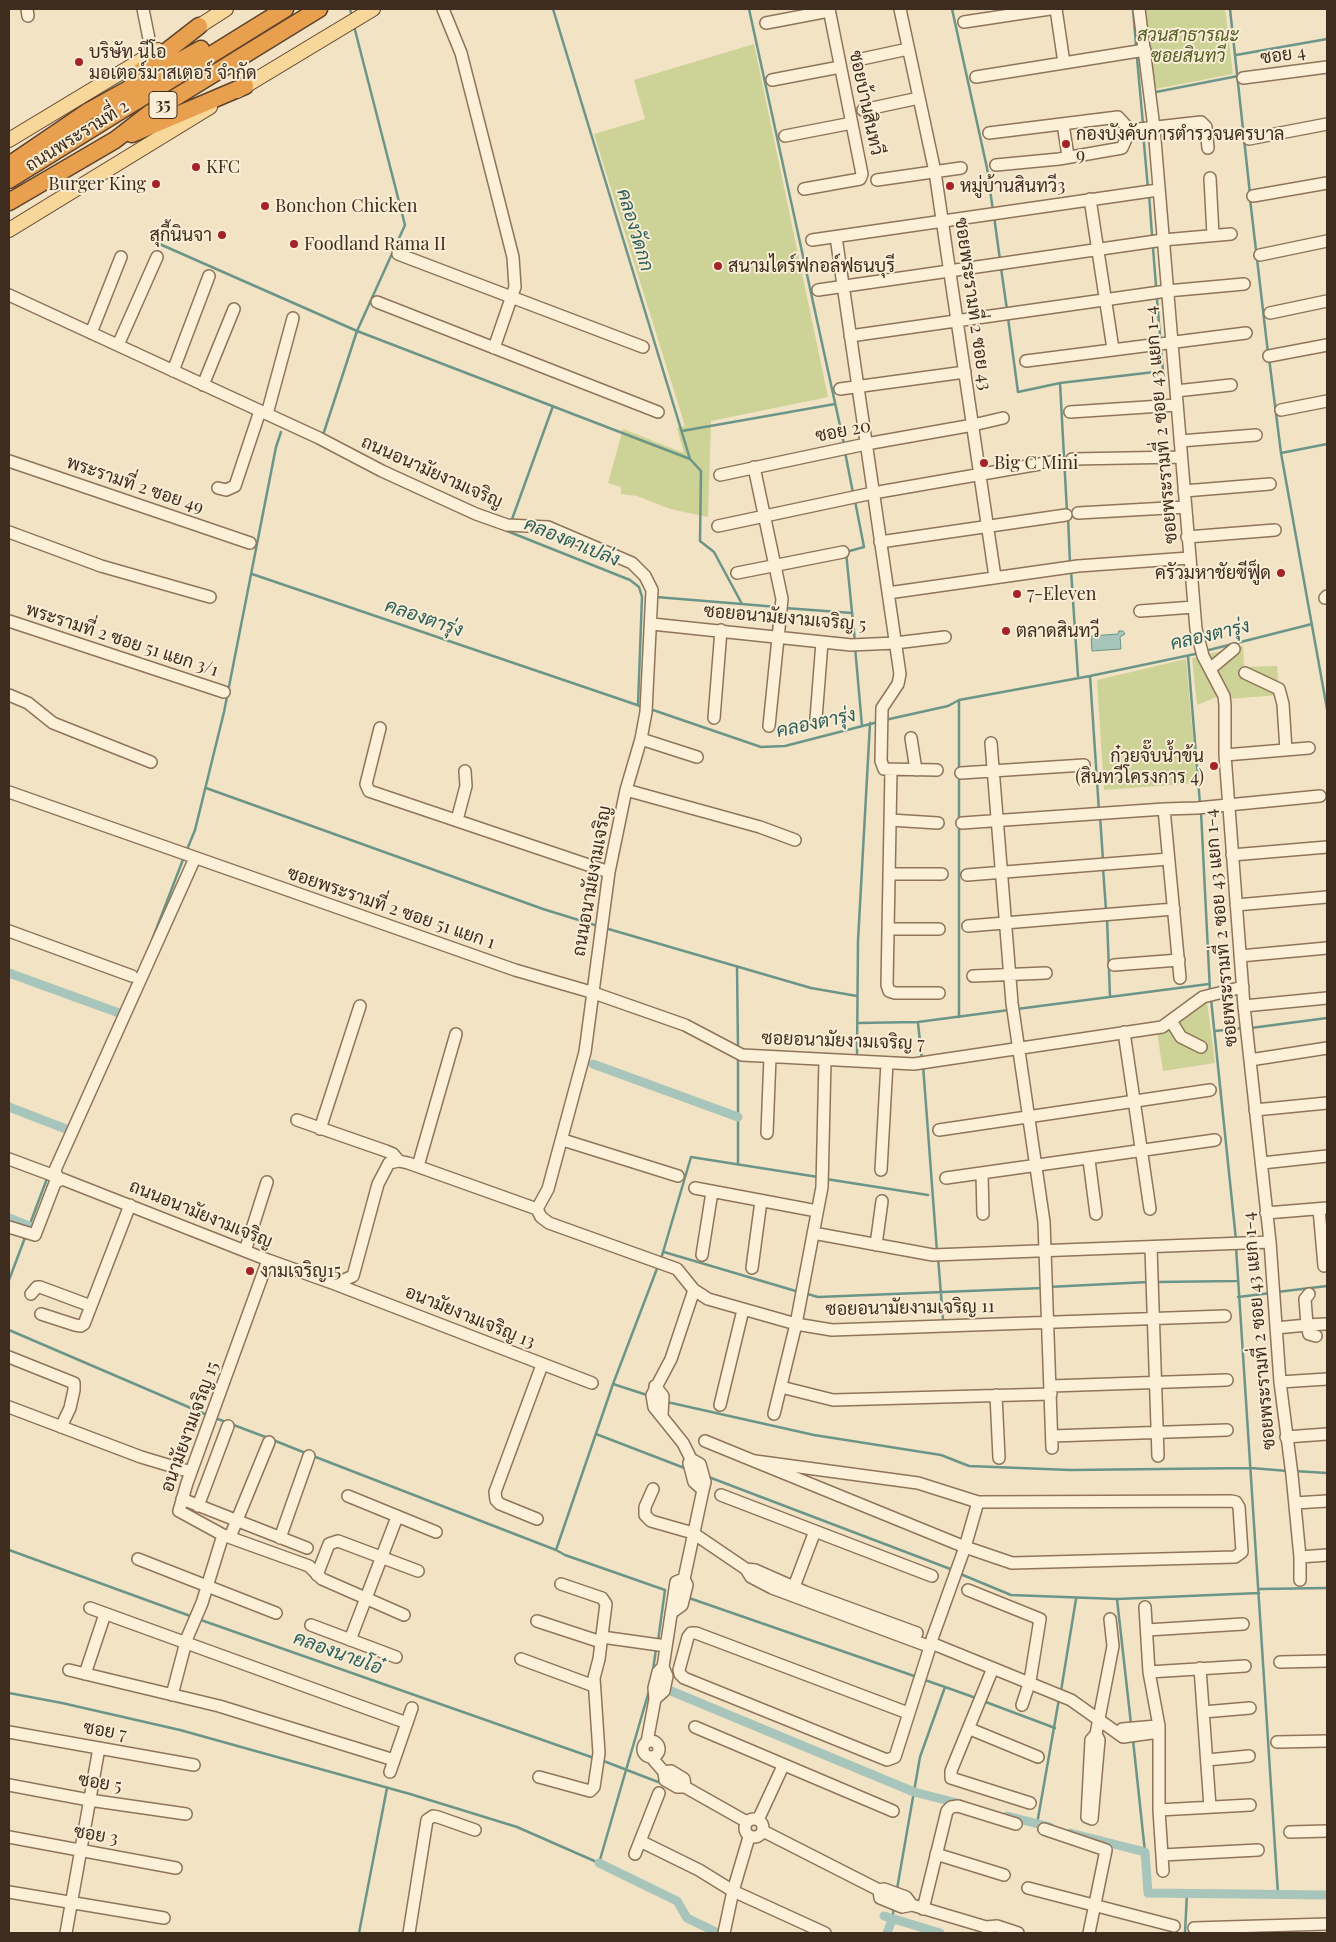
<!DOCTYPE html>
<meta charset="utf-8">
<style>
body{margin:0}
#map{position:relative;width:1336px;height:1942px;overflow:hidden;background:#f2e3c5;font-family:"Playfair Display",serif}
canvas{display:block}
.frame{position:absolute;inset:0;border:10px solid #3e2c1e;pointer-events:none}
</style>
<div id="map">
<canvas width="1336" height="1942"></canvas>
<div class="frame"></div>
</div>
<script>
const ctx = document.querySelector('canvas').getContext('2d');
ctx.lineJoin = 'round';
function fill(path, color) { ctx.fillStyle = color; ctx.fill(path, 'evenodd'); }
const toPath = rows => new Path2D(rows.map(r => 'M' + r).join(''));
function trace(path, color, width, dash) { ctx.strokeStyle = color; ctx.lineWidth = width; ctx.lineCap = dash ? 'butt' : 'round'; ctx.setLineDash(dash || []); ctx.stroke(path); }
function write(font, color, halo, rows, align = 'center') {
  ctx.font = font + ' "Playfair Display",Sarabun,serif'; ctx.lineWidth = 4; ctx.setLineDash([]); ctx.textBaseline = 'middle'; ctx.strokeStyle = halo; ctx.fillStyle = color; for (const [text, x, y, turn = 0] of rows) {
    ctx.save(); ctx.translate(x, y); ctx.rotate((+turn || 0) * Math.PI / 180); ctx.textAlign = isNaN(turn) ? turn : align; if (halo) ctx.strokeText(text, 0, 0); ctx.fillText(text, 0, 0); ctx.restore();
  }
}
fill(toPath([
 [1146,9,1225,9,1233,74,1155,89],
 [754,44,828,397,711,421,708,517,670,509,637,496,621,494,621,487,608,483,623,429,684,453,677,428,685,426,594,134,645,119,634,80],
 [1243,646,1244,667,1277,666,1279,695,1228,699,1208,654],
 [1197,657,1219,696,1197,705,1192,658],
 [1186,659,1197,783,1104,790,1097,680],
 [1207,1001,1215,1063,1163,1071,1156,1026]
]), '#cdd297');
const water = toPath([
 [1119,631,1123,631,1125,634,1120,637,1121,649,1092,651,1091,636,1118,634,1119,631]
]);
fill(water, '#a7c5bb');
trace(water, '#6c9589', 1);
trace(toPath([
 [350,9,352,16],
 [553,9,690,459],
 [749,9,844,444],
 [952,9,987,168,993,211],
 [1133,9,1136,45],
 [1230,9,1250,194],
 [1236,55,1327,39],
 [1137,58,1143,124],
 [1156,92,1238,76],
 [1143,132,1148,189],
 [1149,194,1152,235],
 [1250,199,1268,353],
 [994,216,1000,260],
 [155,242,357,331,690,459,701,471,700,541,714,552,742,604,777,607],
 [1153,248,1156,286],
 [1001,268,1007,310],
 [1157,299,1160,336],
 [1008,318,1018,392,1060,383,1163,371,1161,350],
 [1269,358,1281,453,1327,709],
 [1060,383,1067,512],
 [682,431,835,404],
 [324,432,357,331,405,225,354,26],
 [845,452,853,493],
 [1281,453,1327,444],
 [1068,517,1070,564],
 [511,522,553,406],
 [508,529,507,531,630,580,639,587,642,597,638,705],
 [1071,570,1078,676],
 [252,574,643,707],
 [656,597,742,604],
 [785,608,852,613],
 [855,642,846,552,864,547,855,501],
 [855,647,862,726],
 [1205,651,1312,624],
 [1188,656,1200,804],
 [1090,676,1099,811],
 [959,701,959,770],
 [650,709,761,747,785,746,878,722],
 [885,720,948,706,959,700,1090,676,1200,653],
 [959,776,959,820],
 [206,788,543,909,598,926],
 [1201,812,1210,991],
 [1100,816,1103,860],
 [959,826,959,1017],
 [186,852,195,830,224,712,276,447,281,432],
 [1103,868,1106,910],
 [1107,918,1110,997],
 [605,928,811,988,857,996],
 [152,940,184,857],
 [737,967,738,1048],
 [1211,999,1236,1240],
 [1017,1009,1209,984],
 [857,1023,918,1022,1009,1010],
 [918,1023,922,1060],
 [1251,1028,1327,1018],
 [1215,1031,1243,1028],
 [857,1054,858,941,870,723],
 [738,1056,738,1164],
 [923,1065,937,1252],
 [55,1157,145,957],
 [826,1179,928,1195],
 [28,1229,48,1176],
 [1236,1247,1278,1894],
 [664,1252,799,1292],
 [938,1257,943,1320],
 [661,1259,691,1157,818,1177],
 [9,1280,26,1235],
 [1156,1282,1237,1281],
 [1048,1287,1148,1282],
 [1277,1292,1327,1286],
 [804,1293,818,1297,1043,1288],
 [1238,1297,1271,1293],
 [9,1330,207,1415],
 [613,1384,650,1396],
 [667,1402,814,1435,941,1455,969,1466,1070,1470,1251,1468,1288,1471],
 [215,1418,226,1422],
 [231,1424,268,1438],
 [596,1434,687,1469],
 [273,1440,308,1454],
 [313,1456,556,1550],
 [1294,1471,1327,1473],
 [706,1476,953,1570],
 [9,1550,193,1617],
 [958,1573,1011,1595,1117,1599,1259,1593],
 [1259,1589,1327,1588],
 [689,1598,917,1677],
 [1117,1599,1131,1724],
 [198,1619,594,1758],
 [658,1641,665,1590,565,1555,556,1550,613,1384,658,1266],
 [653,1670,656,1649],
 [922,1679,945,1687],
 [1061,1691,1076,1599],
 [9,1693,62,1703,180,1730,410,1794,517,1827,599,1863,649,1691],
 [983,1701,1055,1728],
 [1133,1740,1145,1852],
 [601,1760,658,1782],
 [1037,1824,1059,1699],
 [897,1889,920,1757,945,1687,976,1698],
 [892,1920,894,1907],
 [359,1933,387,1788],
 [1185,1933,1187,1893]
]), '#6c9589', 2.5);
trace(toPath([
 [9,973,119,1013],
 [593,1064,738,1117],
 [9,1107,66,1129],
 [9,1218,29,1226],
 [659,1686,914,1792,961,1804],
 [1007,1816,1050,1827],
 [1070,1833,1145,1852,1148,1893,1327,1895],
 [599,1863,677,1901,687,1918,718,1933],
 [884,1916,940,1933],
 [887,1933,892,1920]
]), '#a7c5bb', 9);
const minor = toPath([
 [27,9,28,16],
 [143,9,152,54],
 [443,9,461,53,513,257,515,287,494,348],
 [900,9,935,172,995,577],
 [1056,9,1064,63],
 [1139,9,1154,128,1196,629,1203,656,1224,696,1225,705,1225,755,1244,1006,1270,1242,1280,1382,1292,1475,1300,1557,1300,1580],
 [964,22,1050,9],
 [766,23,829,11],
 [857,60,908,49],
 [976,77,1145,50],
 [1243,78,1327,67],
 [772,80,840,67],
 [863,110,919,98],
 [1063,124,1068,156],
 [989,133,1118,117,1130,130],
 [785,136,852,123],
 [1249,139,1327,124],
 [996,165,1059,159,1122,148,1130,130,1201,122,1206,127,1208,148],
 [1210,178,1213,235],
 [877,180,961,168],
 [804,189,860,179,862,174,829,9],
 [1253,196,1327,183],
 [1090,199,1113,349],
 [836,237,900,674,898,684,882,708,881,761,884,769,937,770],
 [812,240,1158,190],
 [398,254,643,347],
 [1260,255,1327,241],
 [818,290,1163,240,1231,234],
 [9,295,319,438,382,471,476,514,507,525,548,527,632,563,645,576,652,590,646,712,641,739,626,790,609,872,585,1052,548,1189,537,1209,408,1163,399,1161,389,1163,378,1184,353,1276,335,1284,268,1260,62,1179,55,1183,35,1235,9,1227],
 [377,302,658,412],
 [1270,313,1327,301],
 [91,333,121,257],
 [850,336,1167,291,1244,284],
 [118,345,157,257],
 [1269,356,1327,345],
 [1026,361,1246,333],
 [173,371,209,276],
 [203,385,234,309],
 [840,389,965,372],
 [1176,391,1231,385],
 [1281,410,1327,401],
 [1070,412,1177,405],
 [267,414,293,318],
 [1180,441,1256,435],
 [1072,459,1181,457],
 [9,461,250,543],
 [754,467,782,599,769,726],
 [720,475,866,444,973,425,1003,418],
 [218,488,226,490,235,486,260,411],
 [1184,491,1270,484],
 [1078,513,1185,507],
 [718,526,873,493,1057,461],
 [9,532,101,566,210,597],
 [1187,537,1275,530],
 [880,542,1066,515],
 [737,573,843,552],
 [888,593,1078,566,1189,558],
 [1325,598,1327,596],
 [1140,611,1194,607],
 [9,621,224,692],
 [652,624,851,645,895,643,945,637],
 [1210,669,1234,649],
 [1245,673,1279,689,1283,704,1286,750],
 [9,695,28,703,53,723,151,762],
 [714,718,721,630],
 [816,719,822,642],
 [380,728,366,784,369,791,609,872],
 [911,738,916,770],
 [641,739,697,757],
 [991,743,1012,1003,1044,1222,1052,1448],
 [1225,755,1309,748],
 [891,770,887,985,889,991,895,993,939,993],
 [961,773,1084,765],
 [626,790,760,827,795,840],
 [9,792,515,970,591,992,685,1025,742,1055,914,1064,1162,1027,1203,997,1243,987],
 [457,820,466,786,465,771],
 [890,820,938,823],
 [962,823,1164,809],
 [1232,855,1327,847],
 [889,874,942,874],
 [967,875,1169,859],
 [1236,905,1327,897],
 [968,926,1174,909],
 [888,929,939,929],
 [9,931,132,976],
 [1240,956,1327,948],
 [1114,965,1179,960],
 [973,976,1046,973],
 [1180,978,1164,809,1197,808,1320,796],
 [1244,1006,1327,998],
 [1171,1021,1181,1037,1201,1047],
 [1124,1032,1150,1209],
 [1250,1060,1327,1048],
 [1255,1110,1327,1103],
 [297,1120,386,1151,393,1154,399,1161],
 [320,1129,360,1006],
 [939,1130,1210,1090],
 [767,1133,770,1057],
 [563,1140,678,1176],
 [9,1159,52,1175,58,1180],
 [1089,1160,1096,1214],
 [1262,1163,1327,1156],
 [418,1166,456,1034],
 [881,1170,887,1063],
 [982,1174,983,1214],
 [946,1178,1215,1140],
 [58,1180,55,1170,195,858],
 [695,1188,817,1211],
 [537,1209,541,1217,549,1223,677,1269,694,1290,708,1299,796,1324,832,1330,1225,1316],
 [1319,1209,1324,1266],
 [1266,1213,1327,1208],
 [813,1233,933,1255,1270,1242],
 [876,1245,882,1201],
 [1151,1248,1158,1456],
 [245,1251,267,1182],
 [702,1255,712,1192],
 [268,1260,187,1483,179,1511,223,1535,309,1566,322,1579,404,1615],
 [752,1268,761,1201],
 [335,1284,592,1383],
 [31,1294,37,1287,40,1287,91,1306],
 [41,1314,75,1325,81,1326,84,1324,130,1205],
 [1276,1328,1307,1325,1305,1299,1309,1294],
 [1316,1336,1309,1334,1307,1325,1325,1324],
 [9,1357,74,1383,74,1390,70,1408,61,1427],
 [1280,1382,1327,1379],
 [655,1386,663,1396,662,1415],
 [1051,1386,1227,1380],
 [781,1387,833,1400,1051,1394],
 [996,1395,999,1458],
 [720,1405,743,1310],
 [9,1407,141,1457,191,1472],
 [774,1414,796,1324,822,1187,825,1060],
 [1052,1436,1227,1430],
 [1286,1437,1327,1434],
 [705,1441,965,1547,932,1639],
 [691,1459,700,1464,705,1482,703,1490],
 [755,1461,918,1483,978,1502,965,1547,1012,1563,1235,1557,1242,1552,1239,1507,1236,1502,1231,1501,978,1502],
 [653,1489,645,1507,645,1515,651,1521,693,1533,746,1569,751,1577,772,1588,928,1646],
 [721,1495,932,1576],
 [348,1496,436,1532],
 [182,1499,307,1548],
 [1295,1503,1327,1501],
 [198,1506,228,1426],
 [537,1519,500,1504,496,1500,495,1492,542,1365],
 [230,1537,269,1442],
 [280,1538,309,1456],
 [1300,1557,1327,1555],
 [138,1559,276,1613],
 [746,1569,755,1570,805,1592,917,1633],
 [317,1575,329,1544,338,1541,418,1571],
 [968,1590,1040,1619,1030,1681,1022,1705],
 [792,1592,815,1531],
 [1145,1607,1149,1672,1159,1726,1159,1810,1163,1871],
 [90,1608,407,1723],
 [671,1613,682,1605,687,1585,684,1579,703,1490,694,1482,689,1463,691,1459,683,1443,654,1407,652,1395,671,1359,694,1290],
 [537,1621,601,1642],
 [311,1625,396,1657],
 [1147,1630,1243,1624],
 [602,1637,666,1646],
 [350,1640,397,1517],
 [936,1645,1071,1700,1123,1737,1159,1732],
 [521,1659,594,1686],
 [1280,1662,1327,1661],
 [993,1668,951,1771,951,1778,1030,1803],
 [1200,1668,1210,1807],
 [69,1670,219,1706,394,1760],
 [1149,1672,1245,1666],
 [85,1674,105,1614],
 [172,1695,187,1638,202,1603,223,1535],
 [655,1699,664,1691,667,1676,663,1667,676,1582,684,1579],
 [1203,1712,1250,1708],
 [908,1713,696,1633,691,1633,688,1637,679,1670,680,1674,684,1678,887,1760,895,1757,930,1647],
 [695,1727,893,1811],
 [970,1729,1038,1757],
 [9,1732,194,1765],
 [1119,1733,1122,1729,1157,1726],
 [1096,1734,1099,1740,1092,1819,1087,1817,1091,1740,1096,1734,1113,1646,1110,1619],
 '643 1749a8 8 0 1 1 16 0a8 8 0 1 1-16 0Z',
 [647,1742,655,1699,654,1688,658,1672,663,1667],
 [1277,1742,1327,1741],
 [651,1757,664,1772,671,1771,684,1779,685,1787],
 [1207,1760,1249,1756],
 [390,1772,412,1708],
 [664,1772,665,1780,677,1787,685,1787,747,1822],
 [539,1777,590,1791,594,1787,599,1753,594,1678,599,1659,606,1604,602,1598,561,1584],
 [9,1785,89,1800,186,1814],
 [1159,1810,1250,1805],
 '745 1828a9 9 0 1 1 18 0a9 9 0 1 1-18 0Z',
 [758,1820,783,1766],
 [1044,1829,1106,1850,1089,1933],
 [763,1831,879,1890,884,1889,906,1897,912,1905],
 [1290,1832,1327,1831],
 [9,1837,176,1868],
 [640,1841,699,1870,733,1891,825,1933],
 [635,1854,659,1793],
 [936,1854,1004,1875],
 [1162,1855,1258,1850],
 [1028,1888,1174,1926],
 [879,1890,880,1898,902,1907,912,1905,986,1927,997,1926,1018,1933],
 [9,1892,164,1918],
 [923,1909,947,1811,951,1807,958,1806,1016,1824],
 [1194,1928,1327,1924],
 [66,1933,99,1748],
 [409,1933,427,1820,433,1816,438,1817,475,1830],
 [724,1933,733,1891,749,1837]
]);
const major = toPath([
 [190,32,226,9],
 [237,91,373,9],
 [9,140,158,50],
 [9,230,210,107]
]);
const highway = toPath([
 [132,78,199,26],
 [132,134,245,86],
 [9,165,87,112,201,49],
 [9,180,285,9],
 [9,202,115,140,150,113,319,9]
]);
trace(minor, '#8f7459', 14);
trace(major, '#5d422d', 16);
trace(highway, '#5d422d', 19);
trace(minor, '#fcf0d9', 11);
trace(major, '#f8d89a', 14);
trace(highway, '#e8a04f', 16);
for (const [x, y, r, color] of [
 [79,62,5,"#a42328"],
 [1066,144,5,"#a42328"],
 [196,167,5,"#a42328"],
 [156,184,5,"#a42328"],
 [950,186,5,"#a42328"],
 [265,206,5,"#a42328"],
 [222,235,5,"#a42328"],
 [294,244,5,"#a42328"],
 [718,266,5,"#a42328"],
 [984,463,5,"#a42328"],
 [1281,573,5,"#a42328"],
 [1017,594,5,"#a42328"],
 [1006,631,5,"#a42328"],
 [1214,766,5,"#a42328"],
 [250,1271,5,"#a42328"]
]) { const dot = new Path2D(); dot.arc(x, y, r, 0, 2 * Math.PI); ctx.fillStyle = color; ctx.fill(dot); trace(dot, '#f9edd5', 2); }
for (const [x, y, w] of [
 [163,105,28]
]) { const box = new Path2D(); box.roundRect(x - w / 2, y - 13.5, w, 27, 4); ctx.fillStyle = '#f9edd5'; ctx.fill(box); trace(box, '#3e2c1e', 1); }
write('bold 16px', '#3e2c1e', null, [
 ["35",163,105]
]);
write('italic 18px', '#505d23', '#f9edd5', [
 ["สวนสาธารณะ",1188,35],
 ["ซอยสินทวี",1188,56]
]);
write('18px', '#3e2c1e', '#f9edd5', [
 ["บริษัท นีโอ",89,52],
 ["มอเตอร์มาสเตอร์ จำกัด",89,73],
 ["กองบังคับการตำรวจนครบาล",1076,134],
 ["9",1076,155],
 ["KFC",206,167],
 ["Burger King",146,184,"right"],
 ["หมู่บ้านสินทวี3",960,186],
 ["Bonchon Chicken",275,206],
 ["สุกี้นินจา",212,235,"right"],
 ["Foodland Rama II",304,244],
 ["สนามไดร์ฟกอล์ฟธนบุรี",728,266],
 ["Big C Mini",994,463],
 ["ครัวมหาชัยซีฟู็ด",1271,573,"right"],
 ["7-Eleven",1027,594],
 ["ตลาดสินทวี",1016,631],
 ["ก๋วยจั๊บน้ำข้น",1204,756,"right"],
 ["(สินทวีโครงการ 4)",1204,777,"right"],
 ["งามเจริญ15",260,1271]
], 'left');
write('18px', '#3e2c1e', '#f9edd5', [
 ["ซอย 4",1283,55,-8],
 ["ซอยบ้านสินทวี",866,103,78],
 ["ถนนพระรามที่ 2",77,136,-32],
 ["ซอยพระรามที่ 2 ซอย 43",973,304,82],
 ["ซอยพระรามที่ 2 ซอย 43 แยก 1-4",1161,425,-95],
 ["ซอย 20",843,431,-11],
 ["ถนนอนามัยงามเจริญ",432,472,24],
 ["พระรามที่ 2 ซอย 49",135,485,19],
 ["ซอยอนามัยงามเจริญ 5",785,618,5],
 ["พระรามที่ 2 ซอย 51 แยก 3/1",122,640,18],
 ["ถนนอนามัยงามเจริญ",592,881,-80],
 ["ซอยพระรามที่ 2 ซอย 51 แยก 1",391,908,19],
 ["ซอยพระรามที่ 2 ซอย 43 แยก 1-4",1221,928,-95],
 ["ซอยอนามัยงามเจริญ 7",843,1041,2],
 ["ถนนอนามัยงามเจริญ",201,1214,22],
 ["ซอยอนามัยงามเจริญ 11",910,1308,-1],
 ["อนามัยงามเจริญ 13",470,1317,22],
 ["ซอยพระรามที่ 2 ซอย 43 แยก 1-4",1259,1331,-95],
 ["อนามัยงามเจริญ 15",190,1427,-70],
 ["ซอย 7",105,1731,10],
 ["ซอย 5",100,1783,9],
 ["ซอย 3",96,1835,10]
]);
write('italic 19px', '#2c5f5a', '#f9edd5', [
 ["คลองวัดกก",635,230,73],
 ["คลองตาเปล่ง",572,542,22],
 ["คลองตารุ่ง",424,618,19],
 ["คลองตารุ่ง",1210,635,-13],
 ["คลองตารุ่ง",816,723,-12],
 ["คลองนายโอ๋",338,1653,20]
]);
</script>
